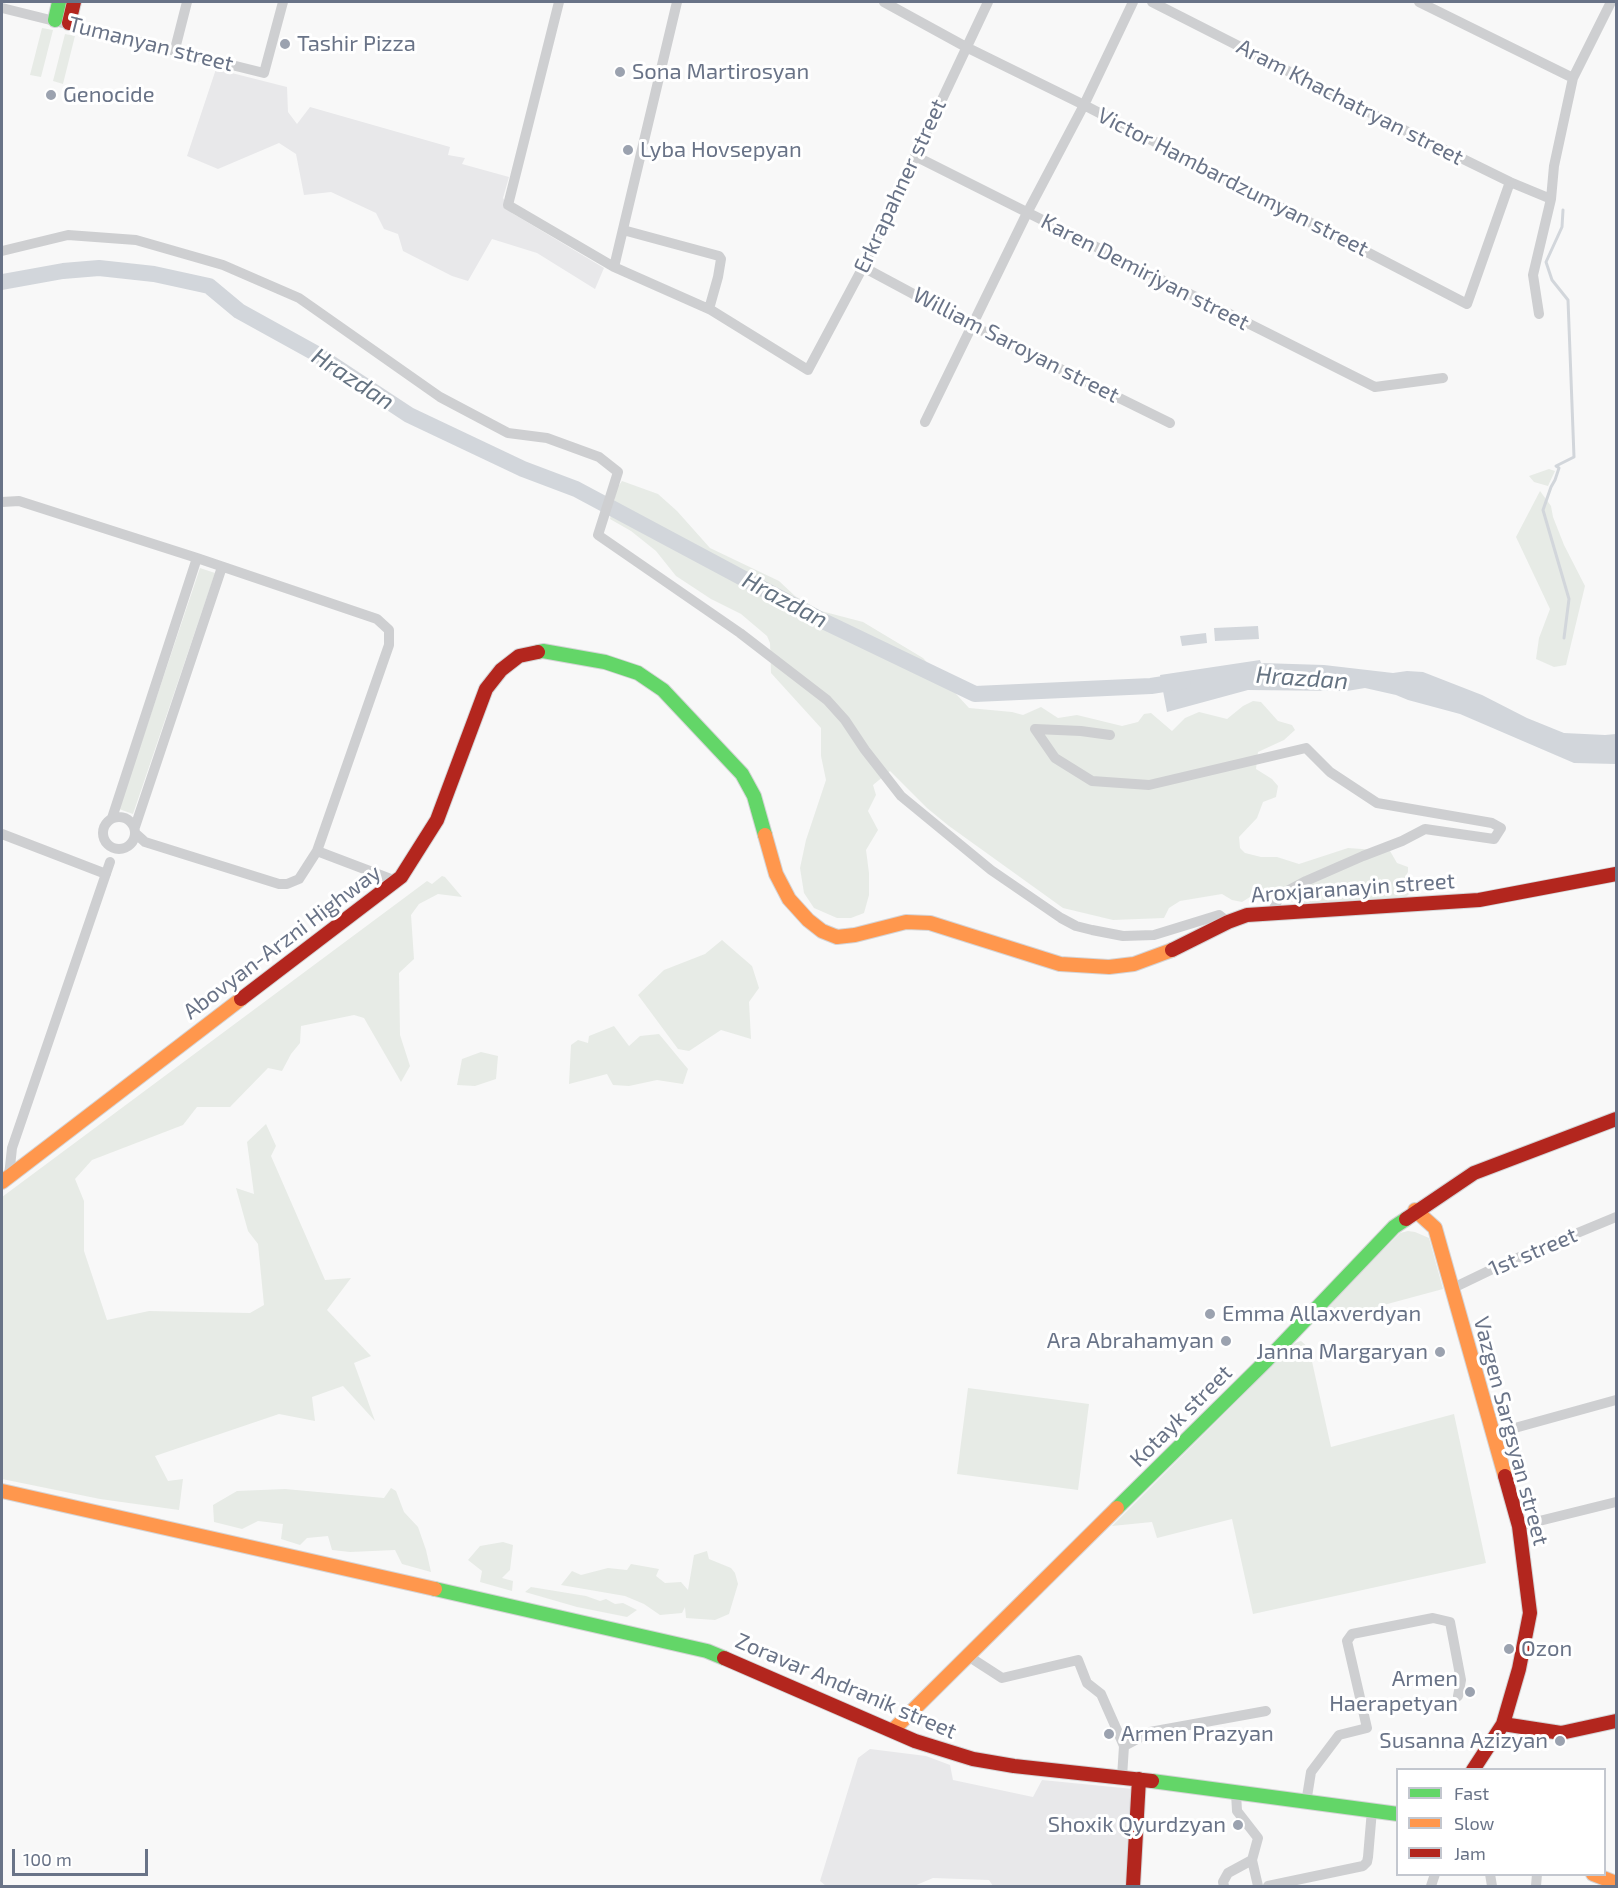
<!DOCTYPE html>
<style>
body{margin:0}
#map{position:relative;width:1618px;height:1888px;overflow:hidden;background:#f8f8f8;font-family:"Exo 2",sans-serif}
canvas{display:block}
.frame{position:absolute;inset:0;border:3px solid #697387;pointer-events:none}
.legend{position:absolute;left:1396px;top:1768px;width:210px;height:108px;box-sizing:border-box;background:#fff;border:2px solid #c3c7cf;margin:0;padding:8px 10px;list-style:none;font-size:18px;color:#697387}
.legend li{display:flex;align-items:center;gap:12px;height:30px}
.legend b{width:30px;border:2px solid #c3c7cf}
.scale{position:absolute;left:12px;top:1849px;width:136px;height:27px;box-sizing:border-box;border:3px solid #697387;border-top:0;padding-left:8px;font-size:18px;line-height:21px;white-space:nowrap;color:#697387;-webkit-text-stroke:4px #fff;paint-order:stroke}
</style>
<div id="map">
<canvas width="1618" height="1888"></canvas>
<div class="frame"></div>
<ul class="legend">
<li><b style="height:8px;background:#63d668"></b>Fast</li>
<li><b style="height:8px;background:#ff974d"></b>Slow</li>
<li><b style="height:8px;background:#b3261e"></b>Jam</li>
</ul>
<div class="scale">100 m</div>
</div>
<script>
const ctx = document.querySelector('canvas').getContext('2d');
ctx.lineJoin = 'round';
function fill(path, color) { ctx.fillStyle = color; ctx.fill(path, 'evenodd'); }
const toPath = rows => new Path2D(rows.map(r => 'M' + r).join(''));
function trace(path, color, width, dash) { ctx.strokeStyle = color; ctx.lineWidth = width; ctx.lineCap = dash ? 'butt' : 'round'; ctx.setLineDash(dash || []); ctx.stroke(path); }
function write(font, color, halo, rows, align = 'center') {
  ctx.font = font + ' "Exo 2",sans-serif'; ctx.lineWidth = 6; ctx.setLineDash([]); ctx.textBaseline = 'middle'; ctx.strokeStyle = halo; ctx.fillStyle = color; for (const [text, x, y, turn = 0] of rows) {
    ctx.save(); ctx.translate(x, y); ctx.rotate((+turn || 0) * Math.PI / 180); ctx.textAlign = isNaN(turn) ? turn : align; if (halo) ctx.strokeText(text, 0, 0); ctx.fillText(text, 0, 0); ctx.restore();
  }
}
fill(toPath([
 [216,69,287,87,288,112,297,124,310,107,450,147,448,155,465,158,462,164,509,177,503,198,512,213,604,268,595,289,537,253,492,239,468,281,452,276,403,251,398,234,384,229,376,213,331,192,304,195,296,154,279,143,218,169,187,156],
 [870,1749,926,1756,950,1765,953,1780,1033,1797,1042,1780,1133,1789,1125,1886,993,1886,989,1880,933,1878,914,1886,826,1886,820,1881,858,1758]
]), '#e8e8ea');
fill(toPath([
 [42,28,53,30,41,77,30,75],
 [65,34,75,36,63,84,53,81],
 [1549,469,1555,471,1548,486,1534,482,1529,476],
 [622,481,658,494,677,511,710,548,779,581,795,596,821,611,863,622,923,658,969,708,1012,712,1023,715,1041,707,1058,718,1077,715,1122,726,1138,722,1144,714,1151,713,1172,731,1185,718,1199,712,1227,719,1243,706,1253,701,1261,702,1278,721,1292,725,1295,730,1284,740,1258,752,1256,769,1272,779,1278,786,1276,797,1263,802,1257,818,1239,837,1240,848,1245,853,1261,857,1277,857,1299,864,1348,848,1390,851,1397,863,1408,867,1408,872,1405,877,1416,887,1406,897,1306,903,1250,897,1242,902,1232,900,1222,894,1180,901,1169,908,1164,918,1113,920,1063,908,949,826,927,808,890,771,873,785,876,795,868,811,878,830,866,850,869,873,869,895,864,913,851,918,837,918,814,908,804,893,800,868,806,840,826,780,821,756,821,728,771,673,770,643,767,636,741,614,711,599,676,576,656,551,631,531,610,519,617,488],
 [1540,491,1551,506,1553,517,1564,545,1585,586,1566,665,1554,667,1536,659,1539,638,1550,609,1516,537],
 [200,568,215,573,133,814,119,809],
 [442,876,445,877,462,897,438,894,419,904,411,915,414,959,399,973,400,1035,410,1066,401,1082,364,1018,354,1015,301,1026,300,1043,291,1054,282,1071,268,1068,230,1107,197,1107,183,1125,92,1160,75,1179,84,1201,84,1251,107,1320,149,1311,250,1313,264,1305,258,1244,248,1231,236,1188,254,1194,247,1142,266,1124,276,1146,271,1156,325,1280,351,1278,327,1310,371,1356,354,1363,375,1421,343,1386,312,1397,315,1421,279,1414,155,1456,168,1481,183,1479,179,1510,100,1499,2,1479,2,1197,427,881,432,884],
 [722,940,752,966,759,988,749,1002,751,1039,721,1030,689,1051,678,1049,638,995,664,970,705,954],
 [614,1026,629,1046,640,1036,659,1034,688,1069,683,1084,657,1080,629,1086,613,1085,607,1074,569,1084,571,1045,578,1040,588,1043,589,1036],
 [481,1052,498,1056,496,1079,475,1086,457,1085,462,1059],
 [1408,1231,1415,1232,1429,1238,1443,1289,1317,1323,1312,1321,1400,1233],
 [1301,1341,1309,1348,1331,1447,1454,1414,1486,1563,1253,1614,1232,1519,1157,1538,1152,1522,1112,1526,1295,1343],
 [968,1388,1089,1404,1078,1490,957,1474],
 [391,1488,396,1491,404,1512,418,1527,426,1550,431,1572,402,1564,395,1550,350,1552,332,1550,328,1536,307,1538,300,1545,281,1539,283,1524,258,1521,242,1529,214,1522,213,1505,237,1491,285,1489,384,1498],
 [503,1542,513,1545,510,1570,502,1578,513,1581,512,1591,480,1582,482,1571,468,1560,480,1546],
 [707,1551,709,1559,731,1568,735,1573,738,1584,729,1614,715,1620,686,1618,685,1607,682,1613,660,1615,644,1604,625,1596,561,1585,572,1571,581,1575,608,1568,627,1570,631,1564,659,1569,656,1576,665,1583,681,1582,688,1590,694,1555],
 [531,1587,586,1596,600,1601,606,1599,615,1604,623,1603,637,1610,627,1617,577,1607,525,1592]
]), '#e7ebe6');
fill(toPath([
 [1258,626,1259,639,1215,641,1214,628],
 [1206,633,1207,643,1182,646,1180,636],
 [1260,660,1261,663,1324,665,1393,673,1407,671,1423,672,1482,695,1527,718,1564,733,1605,735,1616,734,1616,764,1574,763,1460,714,1408,700,1396,695,1365,688,1347,691,1248,690,1167,712,1160,675]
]), '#d2d6db');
trace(toPath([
 [1563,210,1562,227,1546,262,1552,280,1568,300,1574,457,1556,466,1559,468,1555,480,1551,487,1543,510,1569,599,1564,638]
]), '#d2d6db', 3);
trace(toPath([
 [2,282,63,271,99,268,154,274,209,286,239,311,315,353,409,415,523,469,576,489,823,621,975,694,1151,686,1183,681]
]), '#d2d6db', 16);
const fast = toPath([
 [55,20,59,2],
 [538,652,543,651,605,662,638,673,663,690,742,774,754,796,765,835],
 [1117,1508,1267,1360,1394,1227,1406,1219],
 [435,1589,707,1651,724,1658],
 [1152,1781,1398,1814]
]);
const slow = toPath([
 [765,835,776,874,789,899,808,920,822,931,837,937,855,935,906,922,930,923,1060,964,1109,967,1134,964,1172,950],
 [2,1182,241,999],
 [1415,1210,1435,1228,1505,1476],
 [2,1491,435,1589],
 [893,1730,1117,1508],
 [1593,1874,1616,1883]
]);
const jam = toPath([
 [69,23,74,2],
 [1172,950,1228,922,1247,915,1479,900,1616,874],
 [241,999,401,877,437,820,486,689,501,670,519,656,538,652],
 [1406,1219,1474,1173,1616,1119],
 [724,1658,915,1741,973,1759,1014,1766,1152,1781],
 [1503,1724,1561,1733,1616,1721],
 [1473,1770,1503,1724,1519,1669,1530,1613,1519,1526,1505,1476],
 [1133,1886,1139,1779]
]);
trace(fast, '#d4d4d6', 16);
trace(slow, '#d4d4d6', 16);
trace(jam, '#d4d4d6', 16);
trace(toPath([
 [559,2,508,205,614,267,711,310,808,370,863,267,988,2],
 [884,2,966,47,1084,105,1467,304,1510,182],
 [1152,2,1408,132,1510,182,1551,199],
 [1419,2,1573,78],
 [2,8,264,73,283,2],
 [175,49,187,2],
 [915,156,1375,387,1443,378],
 [623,230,719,256,721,259,718,277,709,309],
 [2,251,68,235,136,240,223,265,299,298,440,397,508,433,547,438,599,457,618,472,598,535,740,633,827,700,845,720,865,750,901,796,991,870,1061,918,1076,926,1092,930,1123,936,1154,935,1219,915,1228,922],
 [614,267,677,2],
 [863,267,973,326,1170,423],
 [1539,314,1533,275,1551,199,1554,166,1573,78,1611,2],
 [925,422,1027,213,1084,105,1133,2],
 [2,502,19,501,197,558,377,619,389,630,389,645,317,851,299,879,287,884,279,884,145,842,135,833],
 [1110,735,1081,731,1035,729,1055,758,1092,781,1149,785,1306,748,1330,772,1377,803,1492,823,1501,828,1494,839,1425,829,1402,841,1363,856,1306,881,1280,895,1272,913],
 '103 833a16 16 0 1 1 32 0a16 16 0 1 1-32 0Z',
 [112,818,197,558],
 [135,827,222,567],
 [2,834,106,874],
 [317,851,396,881],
 [9,1176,12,1148,110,862],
 [1451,1289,1505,1263,1616,1217],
 [1493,1434,1616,1400],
 [1519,1526,1616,1502],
 [968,1656,1002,1678,1078,1660,1087,1683,1101,1694,1124,1746],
 [1122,1777,1124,1746,1150,1732,1266,1711],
 [1236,1793,1237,1811,1258,1838,1252,1860,1258,1886],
 [1306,1803,1311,1772,1339,1735,1367,1728,1347,1641,1352,1634,1433,1618,1450,1622,1461,1680,1458,1696],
 [1490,1874,1492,1886],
 [1224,1886,1223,1882,1228,1873,1252,1860],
 [1268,1886,1363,1866,1367,1862,1368,1857,1372,1810],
 [1431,1886,1435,1874],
 [1536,1886,1537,1874]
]), '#cecfd1', 10);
trace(fast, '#63d668', 14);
trace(slow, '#ff974d', 14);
trace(jam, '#b3261e', 14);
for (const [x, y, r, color] of [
 [285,44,6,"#9ba2af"],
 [620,72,6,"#9ba2af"],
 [51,95,6,"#9ba2af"],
 [628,150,6,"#9ba2af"],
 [1210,1314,6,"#9ba2af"],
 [1226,1341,6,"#9ba2af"],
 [1440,1352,6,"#9ba2af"],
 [1509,1649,6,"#9ba2af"],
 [1470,1692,6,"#9ba2af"],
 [1109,1734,6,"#9ba2af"],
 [1560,1741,6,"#9ba2af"],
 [1238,1825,6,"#9ba2af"]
]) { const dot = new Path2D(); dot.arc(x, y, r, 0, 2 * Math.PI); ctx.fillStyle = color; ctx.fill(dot); trace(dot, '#fff', 2); }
write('22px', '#697387', '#fff', [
 ["Tumanyan street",151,44,14],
 ["Aram Khachatryan street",1350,102,27],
 ["Victor Hambardzumyan street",1233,182,27],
 ["Erkrapahner street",900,186,-65],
 ["Karen Demirjyan street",1145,272,27],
 ["William Saroyan street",1016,345,27],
 ["Aroxjaranayin street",1353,888,-4],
 ["Abovyan-Arzni Highway",282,942,-37],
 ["1st street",1533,1252,-23],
 ["Kotayk street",1181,1416,-45],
 ["Vazgen Sargsyan street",1511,1431,75],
 ["Zoravar Andranik street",846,1686,23]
]);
write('22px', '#697387', '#fff', [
 ["Tashir Pizza",297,44],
 ["Sona Martirosyan",632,72],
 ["Genocide",63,95],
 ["Lyba Hovsepyan",640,150],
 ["Emma Allaxverdyan",1222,1314],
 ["Ara Abrahamyan",1214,1341,"right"],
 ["Janna Margaryan",1428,1352,"right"],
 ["Ozon",1521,1649],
 ["Armen",1458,1679,"right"],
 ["Haerapetyan",1458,1704,"right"],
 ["Armen Prazyan",1121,1734],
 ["Susanna Azizyan",1548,1741,"right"],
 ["Shoxik Qyurdzyan",1226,1825,"right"]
], 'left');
write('italic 24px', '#657382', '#fff', [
 ["Hrazdan",353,379,33],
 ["Hrazdan",785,600,28],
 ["Hrazdan",1302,678,4]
]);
</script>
